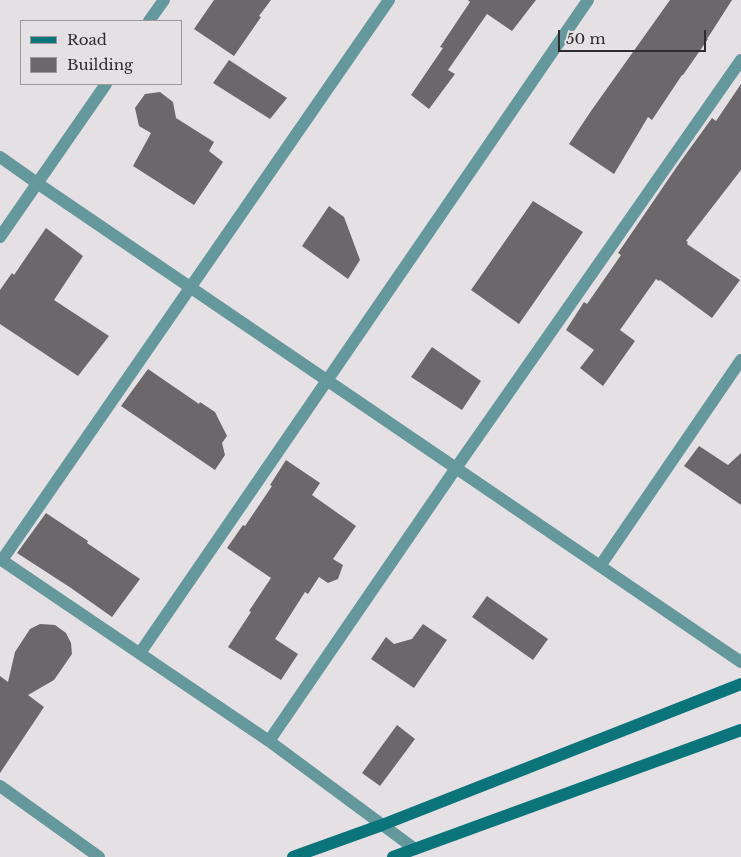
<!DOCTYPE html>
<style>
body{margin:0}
#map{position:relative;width:741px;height:857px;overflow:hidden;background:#e5e0e4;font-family:"Libre Baskerville",serif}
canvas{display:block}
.legend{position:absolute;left:20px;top:20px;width:162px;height:65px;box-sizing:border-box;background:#e5e0e4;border:1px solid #9b989b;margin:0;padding:6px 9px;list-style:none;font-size:15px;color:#2d2b2d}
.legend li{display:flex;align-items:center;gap:10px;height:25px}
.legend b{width:25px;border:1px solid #9b989b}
.scale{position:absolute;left:558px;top:30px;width:148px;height:22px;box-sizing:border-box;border:2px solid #2d2b2d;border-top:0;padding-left:6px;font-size:15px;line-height:18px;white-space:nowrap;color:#2d2b2d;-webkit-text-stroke:4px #e5e0e4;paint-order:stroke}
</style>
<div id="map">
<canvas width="741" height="857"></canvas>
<ul class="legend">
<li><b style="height:6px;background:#0b747a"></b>Road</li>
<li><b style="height:14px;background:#6b676a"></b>Building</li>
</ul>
<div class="scale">50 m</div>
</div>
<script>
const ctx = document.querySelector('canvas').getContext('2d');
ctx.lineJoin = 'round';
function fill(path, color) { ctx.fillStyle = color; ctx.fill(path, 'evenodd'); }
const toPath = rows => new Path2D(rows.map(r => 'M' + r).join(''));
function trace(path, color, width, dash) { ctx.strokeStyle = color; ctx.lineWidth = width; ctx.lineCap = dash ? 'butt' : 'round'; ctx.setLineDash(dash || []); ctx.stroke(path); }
fill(toPath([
 [214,0,271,0,259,16,261,17,234,56,194,29],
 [468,0,536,0,512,31,487,14,448,70,455,74,429,109,411,95,443,48,440,47,470,2],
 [670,0,732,0,707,39,708,39,683,75,682,75,652,120,648,117,614,174,569,144,591,111],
 [229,60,287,98,270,119,213,83],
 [741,84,741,170,686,241,688,242,687,244,740,280,712,318,660,280,659,281,656,279,620,330,635,341,603,386,580,368,594,350,566,330,584,302,587,304,621,255,618,253,678,165,712,118,716,121],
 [160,92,173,102,176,118,214,142,209,151,223,162,194,205,133,166,151,133,139,126,135,108,145,94],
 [533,201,583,232,519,324,471,290],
 [329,206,344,217,360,260,348,279,302,246],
 [46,228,83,256,54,300,109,336,78,376,0,324,0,290,12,273,14,275],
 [432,347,481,381,462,410,411,377],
 [148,369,199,404,200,402,215,412,227,436,222,443,225,455,215,470,121,406],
 [699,446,728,465,741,453,741,505,684,466],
 [286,460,320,483,312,495,356,526,333,559,343,565,338,579,328,583,319,577,308,594,305,592,275,639,298,654,281,680,228,647,251,612,249,611,271,578,227,548,243,525,245,526,272,486,270,485],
 [46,513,88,541,87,543,140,579,112,617,71,588,17,553],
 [487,596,548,639,533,660,472,617],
 [40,624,55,625,66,633,71,643,72,654,54,680,28,695,44,707,0,773,0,676,8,682,15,652,30,629],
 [423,624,447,640,414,688,371,659,386,637,394,644,412,639],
 [397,725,415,739,380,786,362,773]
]), '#6b676a');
trace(toPath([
 [149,21,164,0],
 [0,157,37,183,741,662],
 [0,237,106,84],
 [0,559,269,741,415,849],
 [2,560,389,0],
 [600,566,741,360],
 [140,653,588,0],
 [269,741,456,468,741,60],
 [0,786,99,857]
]), '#64989c', 12);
trace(toPath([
 [293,857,382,825,741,684],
 [393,857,741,730]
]), '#0b747a', 12);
</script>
